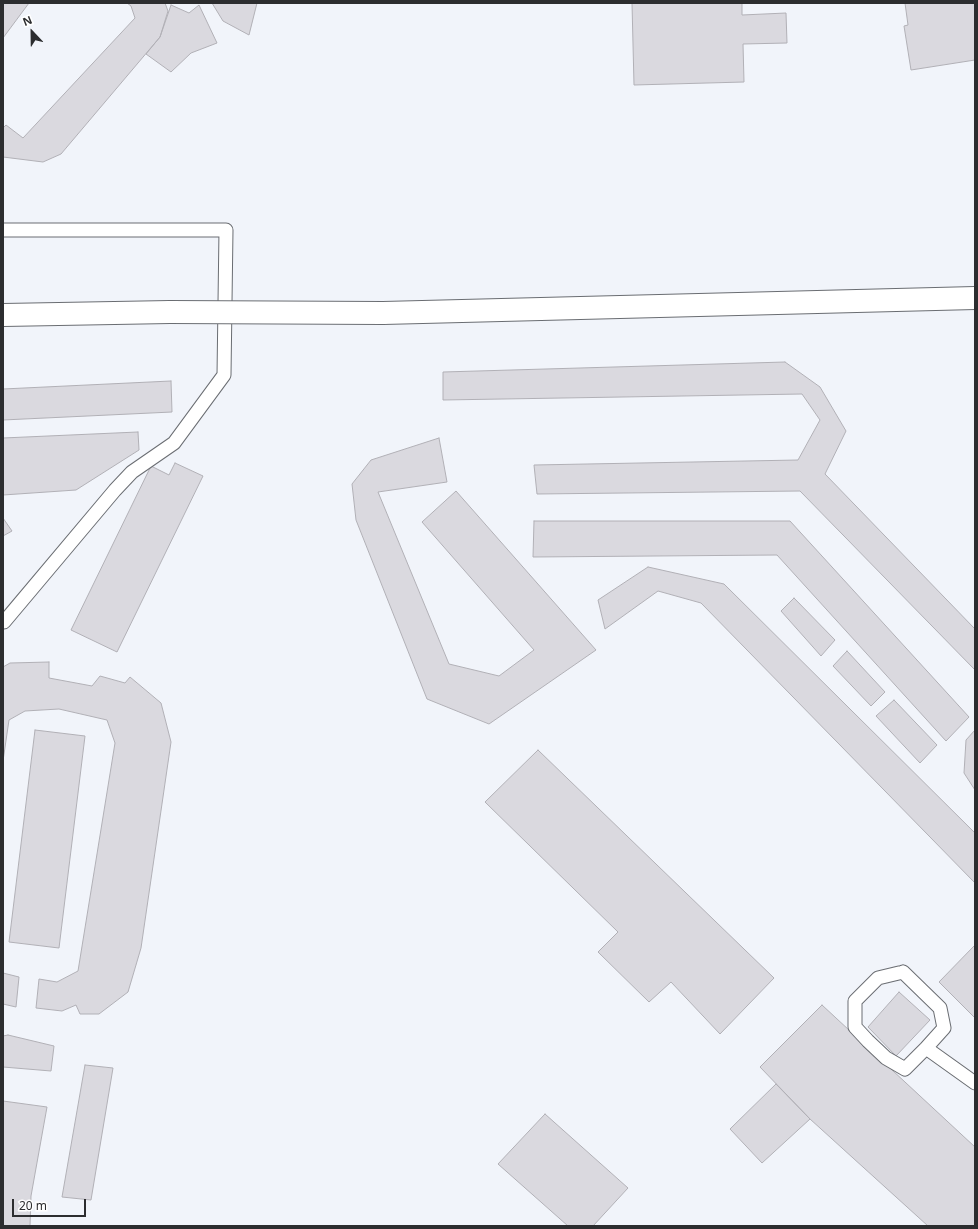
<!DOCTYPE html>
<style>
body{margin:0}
#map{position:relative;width:978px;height:1229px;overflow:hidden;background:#f1f4fa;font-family:"Noto Sans",sans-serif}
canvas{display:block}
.frame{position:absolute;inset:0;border:4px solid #2c2d2f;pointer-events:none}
.north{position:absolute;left:12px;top:12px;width:40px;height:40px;-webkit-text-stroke:3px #fff;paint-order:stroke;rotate:338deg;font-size:11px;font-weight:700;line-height:16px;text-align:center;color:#2c2d2f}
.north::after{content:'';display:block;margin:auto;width:14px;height:18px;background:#2c2d2f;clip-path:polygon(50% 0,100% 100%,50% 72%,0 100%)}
.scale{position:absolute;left:12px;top:1199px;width:74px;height:18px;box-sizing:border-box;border:2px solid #2c2d2f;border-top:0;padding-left:5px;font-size:12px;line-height:14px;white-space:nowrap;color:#2c2d2f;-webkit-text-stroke:3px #fff;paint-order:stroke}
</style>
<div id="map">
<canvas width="978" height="1229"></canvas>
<div class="frame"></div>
<div class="north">N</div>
<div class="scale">20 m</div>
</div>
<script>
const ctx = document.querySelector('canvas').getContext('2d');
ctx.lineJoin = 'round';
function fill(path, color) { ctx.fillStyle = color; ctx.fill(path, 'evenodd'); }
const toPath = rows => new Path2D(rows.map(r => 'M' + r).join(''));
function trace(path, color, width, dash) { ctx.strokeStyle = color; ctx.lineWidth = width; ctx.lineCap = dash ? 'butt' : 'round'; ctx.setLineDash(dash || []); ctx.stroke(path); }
const building = toPath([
 [3,3,29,3,3,38,3,3],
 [127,3,165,3,168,11,160,37,61,154,43,162,3,157,3,128,6,125,23,138,135,18,131,6,127,3],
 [212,3,257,3,249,35,223,21,212,3],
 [632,3,742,3,742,15,786,13,787,43,743,44,744,82,634,85,632,3],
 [905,3,975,3,975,60,911,70,904,26,908,25,905,3],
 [171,5,189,13,199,5,217,43,191,53,171,72,146,54,160,37,171,5],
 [785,362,820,387,846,431,825,474,975,629,975,670,800,491,537,494,534,465,798,460,820,420,802,394,443,400,443,372,785,362],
 [171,381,172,412,3,420,3,389,171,381],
 [138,432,139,450,76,490,3,495,3,438,138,432],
 [439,438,447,482,378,492,449,664,499,676,534,650,422,522,456,491,596,650,489,724,427,699,356,520,352,484,371,460,439,438],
 [175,463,203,476,117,652,71,630,151,466,169,475,175,463],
 [3,518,12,531,3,536,3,518],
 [534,521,790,521,969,717,946,741,777,555,533,557,534,521],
 [648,567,724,584,975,833,975,883,701,603,658,591,605,629,598,600,648,567],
 [794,598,835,640,821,656,781,611,794,598],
 [847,651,885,692,871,706,833,666,847,651],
 [49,662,49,678,92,686,100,676,125,683,130,677,161,703,171,742,141,948,128,992,99,1014,80,1014,76,1005,62,1011,36,1008,39,979,57,982,78,971,115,743,107,720,59,709,25,711,9,720,3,761,3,667,10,663,49,662],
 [894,700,937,745,920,763,876,716,894,700],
 [35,730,85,736,59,948,9,942,35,730],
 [975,730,975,790,964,773,966,740,975,730],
 [538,750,774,978,720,1034,671,982,649,1002,598,952,618,932,485,802,538,750],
 [975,945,975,1018,939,982,975,945],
 [3,973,19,977,16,1007,3,1004,3,973],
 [899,992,930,1020,896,1056,868,1027,899,992],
 [822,1005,975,1147,975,1226,928,1226,810,1119,760,1067,822,1005],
 [8,1035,54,1046,51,1071,3,1067,3,1036,8,1035],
 [85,1065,113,1068,91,1200,62,1197,85,1065],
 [776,1084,810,1119,762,1163,730,1129,776,1084],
 [3,1101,47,1107,31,1196,30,1226,3,1226,3,1101],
 [545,1114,628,1188,593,1226,568,1226,498,1164,545,1114]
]);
fill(building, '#dad9df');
trace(building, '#b1b0b6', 1);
const lane = toPath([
 [3,230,226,230,224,375,174,443,132,472,115,490,4,622,3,622],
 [903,972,940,1008,944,1028,926,1048,905,1069,886,1058,868,1041,855,1027,855,1001,878,978,903,972],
 [926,1048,975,1083]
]);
const highway = toPath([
 [383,313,975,298],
 [3,315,170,312]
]);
trace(lane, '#6a6d72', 15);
trace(highway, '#6a6d72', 24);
trace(lane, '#fff', 13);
trace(highway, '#fff', 22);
const highwayBridge = toPath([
 [170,312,383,313]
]);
trace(highwayBridge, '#6a6d72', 24, []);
trace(highwayBridge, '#fff', 22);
</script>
